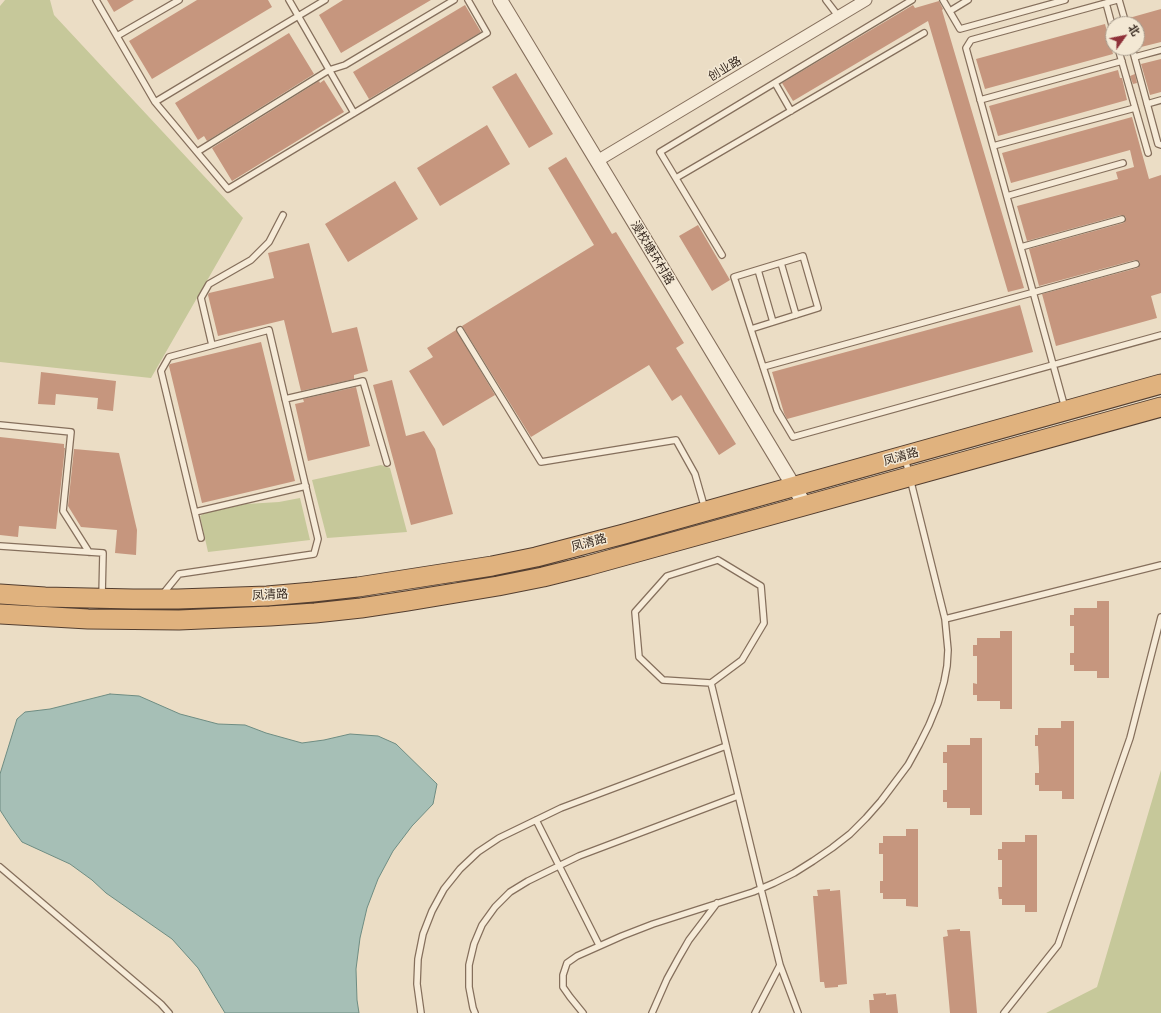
<!DOCTYPE html>
<meta charset="utf-8">
<style>
body{margin:0}
#map{position:relative;width:1161px;height:1013px;overflow:hidden;background:#ebddc5;font-family:"IBM Plex Serif","Noto Sans SC",serif}
canvas{display:block}
.north{position:absolute;left:1105px;top:16px;width:40px;height:40px;box-sizing:border-box;background:#f3e8d4;border:1px solid #a79b8c;border-radius:50%;rotate:57deg;font-size:11px;font-weight:700;line-height:16px;text-align:center;color:#36281f}
.north::after{content:'';display:block;margin:auto;width:14px;height:18px;background:#8f3139;clip-path:polygon(50% 0,100% 100%,50% 72%,0 100%)}
</style>
<div id="map">
<canvas width="1161" height="1013"></canvas>
<div class="north">北</div>
</div>
<script>
const ctx = document.querySelector('canvas').getContext('2d');
ctx.lineJoin = 'round';
function fill(path, color) { ctx.fillStyle = color; ctx.fill(path, 'evenodd'); }
const toPath = rows => new Path2D(rows.map(r => 'M' + r).join(''));
function trace(path, color, width, dash) { ctx.strokeStyle = color; ctx.lineWidth = width; ctx.lineCap = dash ? 'butt' : 'round'; ctx.setLineDash(dash || []); ctx.stroke(path); }
function write(font, color, halo, rows, align = 'center') {
  ctx.font = font + ' "IBM Plex Serif","Noto Sans SC",serif'; ctx.lineWidth = 3; ctx.setLineDash([]); ctx.textBaseline = 'middle'; ctx.strokeStyle = halo; ctx.fillStyle = color; for (const [text, x, y, turn = 0] of rows) {
    ctx.save(); ctx.translate(x, y); ctx.rotate((+turn || 0) * Math.PI / 180); ctx.textAlign = isNaN(turn) ? turn : align; if (halo) ctx.strokeText(text, 0, 0); ctx.fillText(text, 0, 0); ctx.restore();
  }
}
fill(toPath([
 [5,0,50,0,54,15,243,218,151,378,0,362,0,6],
 [381,465,390,468,407,532,327,538,312,480],
 [300,498,310,540,208,552,200,516,205,513,246,504,279,502],
 [1161,770,1161,1013,1046,1013,1097,987]
]), '#c6c89a');
const water = toPath([
 [110,694,139,696,180,714,218,724,245,725,266,733,302,743,324,740,350,734,378,736,396,744,437,784,433,804,412,826,393,851,378,879,367,908,360,938,356,969,357,1000,359,1013,225,1013,198,968,172,939,106,893,92,880,70,864,22,842,11,827,0,810,0,774,17,719,25,712,50,709,110,694]
]);
fill(water, '#a6bfb6');
trace(water, '#6e8c82', 1);
fill(toPath([
 [107,0,134,0,114,12],
 [197,0,268,0,272,7,152,79,129,41],
 [343,0,431,0,341,53,319,15],
 [939,1,943,9,942,10,1024,288,1008,292,928,21,793,101,782,83,913,5,915,8],
 [465,5,481,32,369,99,353,72],
 [1161,9,1161,42,1137,48,1137,24,1130,24,1129,18],
 [1105,24,1113,54,985,89,976,59],
 [289,33,314,74,207,141,204,136,198,140,175,103],
 [1161,59,1161,92,1150,95,1141,64],
 [1118,70,1120,78,1122,78,1127,100,998,136,989,106],
 [516,73,553,134,529,148,492,87],
 [1135,74,1137,83,1133,84,1130,76],
 [324,80,344,112,232,181,212,148,319,81,320,83],
 [1132,117,1149,179,1161,175,1161,293,1151,296,1157,318,1056,346,1042,294,1137,268,1139,267,1140,263,1139,261,1135,260,1039,286,1029,249,1123,223,1125,222,1126,218,1125,216,1121,215,1027,241,1017,206,1118,179,1116,172,1134,167,1130,150,1011,183,1002,153],
 [487,125,510,164,440,206,417,168],
 [566,157,612,234,616,232,684,343,676,348,736,444,719,455,681,395,672,401,649,365,531,437,462,326,594,245,548,168],
 [395,181,418,219,348,262,325,224],
 [698,225,730,280,712,291,679,236],
 [309,243,332,333,357,327,368,371,354,375,354,379,301,391,284,320,218,336,208,295,209,293,274,278,268,253],
 [1020,305,1033,352,787,419,784,413,772,372],
 [456,330,495,395,443,426,409,371,433,357,427,348],
 [261,342,295,481,202,503,169,366,170,364],
 [41,372,116,381,113,411,97,409,98,398,56,394,55,405,38,404],
 [392,380,406,436,424,431,435,449,453,514,411,525,373,385],
 [356,387,370,446,308,461,295,404,304,402,303,399],
 [0,437,64,444,64,448,65,448,56,529,19,526,18,537,0,535],
 [74,449,119,453,137,530,136,555,115,553,117,530,81,527,68,506],
 [1097,601,1109,601,1109,678,1097,678,1097,671,1074,671,1074,665,1070,665,1070,653,1074,653,1074,626,1070,626,1070,615,1074,615,1074,608,1097,608],
 [1000,631,1012,631,1012,709,1000,709,1000,701,977,701,977,695,973,695,973,683,977,684,977,656,973,656,973,645,977,645,977,638,1000,638],
 [1061,721,1074,721,1074,799,1062,799,1062,791,1039,791,1039,785,1035,785,1035,773,1039,773,1039,767,1038,746,1035,746,1035,735,1038,735,1038,728,1061,728],
 [970,738,982,738,982,815,970,815,970,808,947,808,947,802,943,802,943,790,947,790,947,763,943,763,943,752,947,752,947,745,970,745],
 [906,829,918,829,918,907,906,906,906,899,883,899,883,893,880,893,880,881,883,881,883,854,879,854,879,843,883,843,883,836,906,836],
 [1025,835,1037,835,1037,912,1025,912,1025,905,1002,905,1002,899,999,899,998,887,1002,887,1002,860,998,860,998,849,1002,849,1002,842,1025,842],
 [830,889,830,891,840,890,847,984,838,985,838,987,825,988,824,982,820,982,813,896,818,896,817,890],
 [960,929,960,931,970,931,977,1013,950,1013,943,937,948,936,947,930],
 [886,993,886,995,896,994,898,1013,870,1013,869,1000,874,1000,873,994]
]), '#c6967e');
const service = toPath([
 [96,0,155,102,228,189,487,33,468,0],
 [289,0,354,113],
 [826,0,839,17],
 [943,0,960,29,1065,0],
 [1119,0,1126,24],
 [1106,3,1113,29],
 [950,11,968,0],
 [117,36,179,0],
 [1118,48,1148,153],
 [1132,48,1158,144,1161,145],
 [1135,57,1161,50],
 [775,83,791,111],
 [980,100,1122,61],
 [155,102,325,0],
 [1147,104,1161,100],
 [993,146,1135,108],
 [197,152,329,70,345,65,454,0],
 [676,178,924,33],
 [1007,196,1123,163],
 [1021,247,1122,219],
 [722,255,660,152,912,0],
 [781,263,796,315],
 [758,270,773,322],
 [751,329,818,308,803,256,734,277,777,410,793,437,1161,335],
 [460,330,541,462,676,440,695,474,705,509],
 [212,345,201,298,209,284,251,260,269,242,283,215],
 [763,367,1136,264],
 [285,399,363,381,387,463],
 [1065,408,966,48,971,40,1117,0],
 [0,425,71,432,63,511,89,552],
 [195,512,306,486],
 [0,546,103,553,102,596],
 [718,560,761,586,764,623,742,660,711,683,663,680,639,657,635,612,667,576,718,560],
 [162,595,179,574,314,554,318,539,269,330,169,357,161,371,201,538],
 [945,619,1161,565],
 [711,683,761,889,780,965,798,1013],
 [536,820,599,945],
 [0,867,161,1004,169,1013],
 [421,1013,417,984,418,959,423,934,432,911,444,889,460,869,478,852,499,838,561,808,726,746],
 [475,1013,473,1008,469,987,469,965,474,944,482,925,495,907,510,892,528,881,579,856,738,796],
 [583,1013,570,997,563,987,563,975,567,963,577,956,622,936,653,924,753,892,774,883,794,873,813,861,832,848,850,834,866,818,881,801,908,765,919,745,929,725,938,703,944,682,947,666,948,650,945,619,905,458],
 [652,1013,667,979,678,959,689,940,717,903],
 [755,1013,780,965],
 [1004,1013,1058,945,1130,738,1161,617]
]);
const minor = toPath([
 [597,161,866,0]
]);
const tertiary = toPath([
 [500,0,805,505]
]);
const trunk = toPath([
 [0,594,45,597,133,599,178,599,267,596,313,592,358,587,492,566,536,557,624,534,1161,384],
 [0,614,88,619,179,620,270,616,315,613,361,608,407,601,498,586,543,577,587,566,1161,407]
]);
trace(service, '#856f5c', 8);
trace(minor, '#856f5c', 13);
trace(tertiary, '#856f5c', 16);
trace(trunk, '#533e30', 21);
trace(service, '#f6ebd8', 5.5);
trace(minor, '#f6ebd8', 11);
trace(tertiary, '#f6ebd8', 14);
trace(trunk, '#e0b27e', 19);
write('12px', '#36281f', '#f3e8d4', [
 ["创业路",725,69,-31],
 ["浸校塘环村路",652,253,59],
 ["凤清路",901,457,-16],
 ["凤清路",589,543,-15],
 ["凤清路",270,595,-3]
]);
</script>
